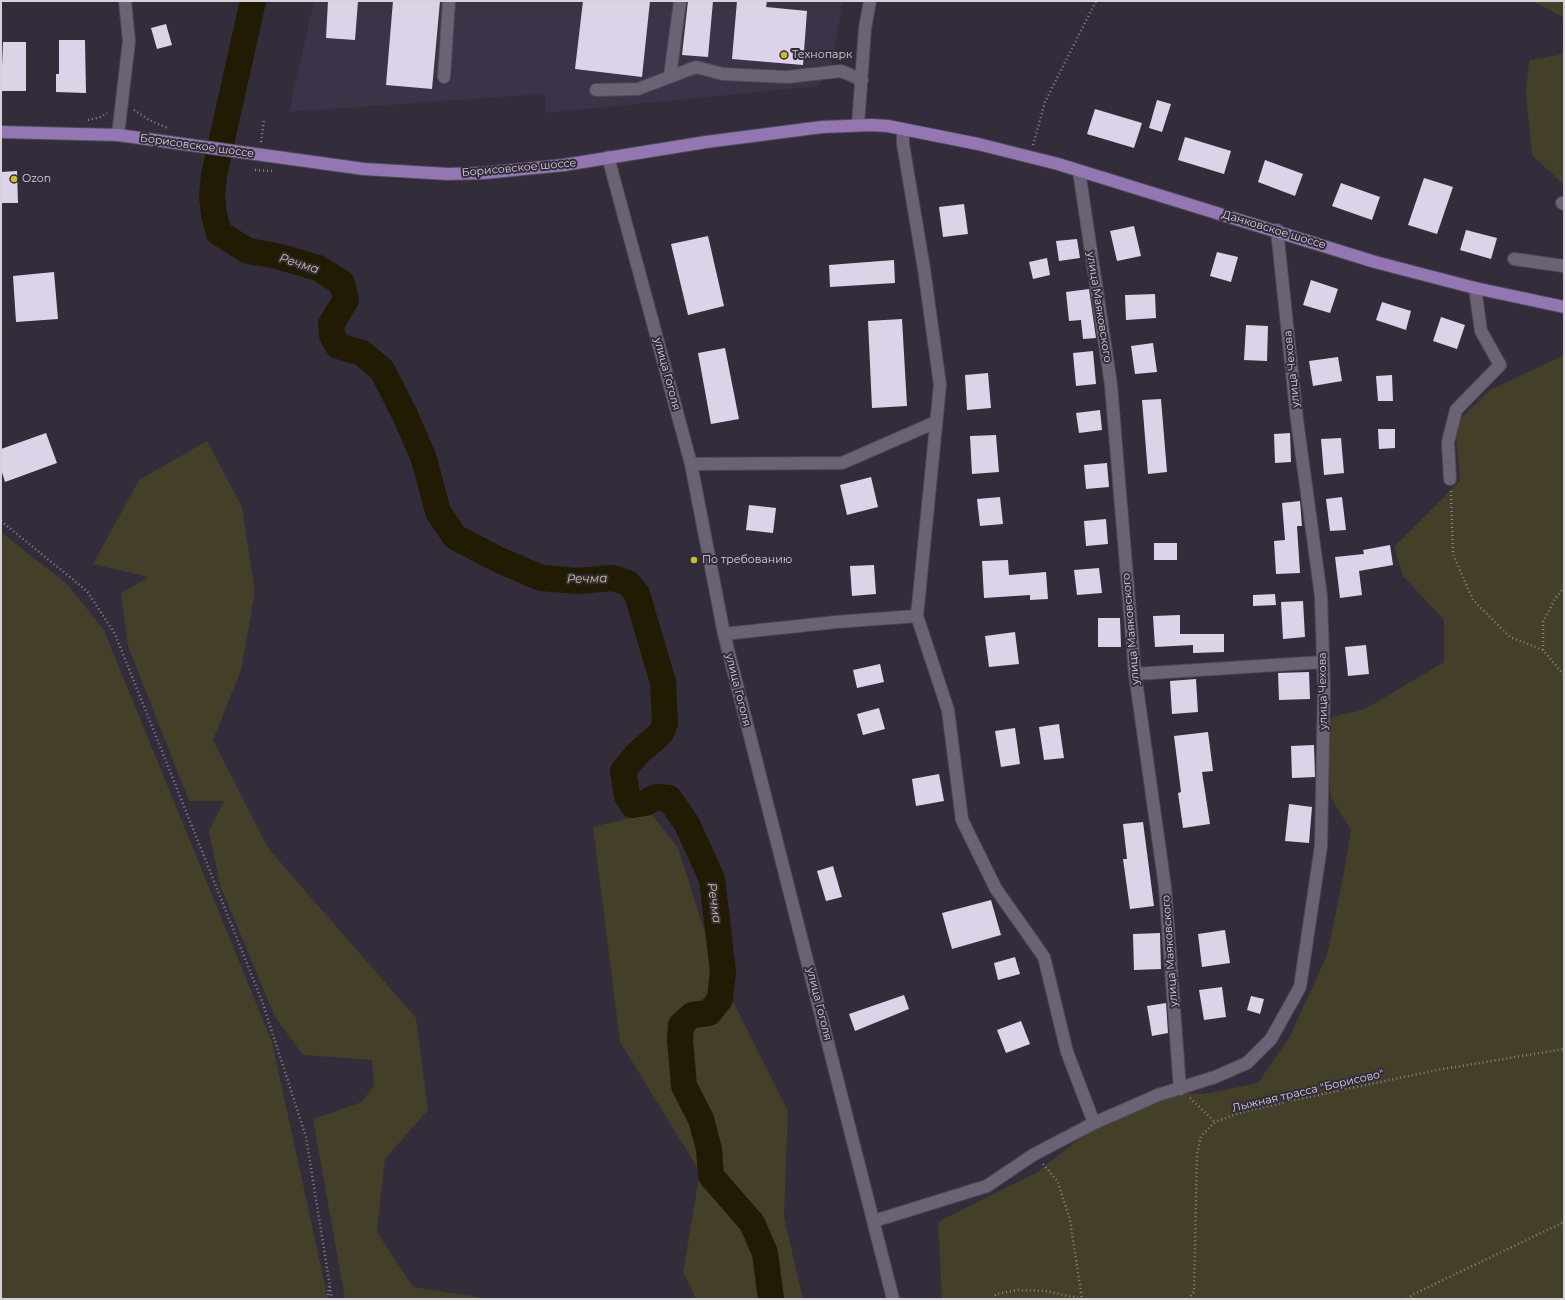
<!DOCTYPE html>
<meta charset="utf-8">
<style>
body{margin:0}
#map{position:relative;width:1565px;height:1300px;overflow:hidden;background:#332c3b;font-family:Montserrat,sans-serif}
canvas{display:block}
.frame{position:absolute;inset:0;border:2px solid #d6d2dc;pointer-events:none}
</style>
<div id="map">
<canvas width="1565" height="1300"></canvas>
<div class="frame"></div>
</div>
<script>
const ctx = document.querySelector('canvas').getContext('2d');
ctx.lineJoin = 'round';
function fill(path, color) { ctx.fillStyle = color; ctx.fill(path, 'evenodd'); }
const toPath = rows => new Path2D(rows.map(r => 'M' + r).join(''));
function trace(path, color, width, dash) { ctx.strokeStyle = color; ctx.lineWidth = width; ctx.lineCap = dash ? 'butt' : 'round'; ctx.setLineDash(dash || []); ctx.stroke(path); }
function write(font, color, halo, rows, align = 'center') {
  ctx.font = font + ' Montserrat,sans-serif'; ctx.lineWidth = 4; ctx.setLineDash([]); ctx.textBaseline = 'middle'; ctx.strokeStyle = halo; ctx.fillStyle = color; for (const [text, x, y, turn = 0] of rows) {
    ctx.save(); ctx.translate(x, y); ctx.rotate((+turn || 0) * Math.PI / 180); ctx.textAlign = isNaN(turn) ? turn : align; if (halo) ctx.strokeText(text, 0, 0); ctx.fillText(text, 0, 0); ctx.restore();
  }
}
fill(toPath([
 [314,1,843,1,830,73,818,86,545,113,545,94,289,112]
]), '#3d3348');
fill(toPath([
 [1533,1,1564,1,1564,18],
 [1564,54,1564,185,1532,155,1526,94,1529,60],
 [1564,355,1564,1299,942,1299,938,1222,1036,1173,1102,1121,1155,1091,1204,1094,1258,1083,1290,1036,1327,955,1344,873,1351,830,1331,798,1325,735,1332,717,1365,709,1444,662,1444,620,1403,576,1394,547,1460,481,1455,424,1490,390],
 [207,441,242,507,255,592,241,670,213,740,268,848,416,1018,428,1110,385,1159,377,1232,413,1287,490,1299,345,1299,313,1119,362,1102,374,1085,372,1060,303,1055,275,1017,220,885,209,831,224,801,189,801,128,646,121,593,149,577,93,564,139,480],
 [1,532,67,584,104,630,272,1042,328,1299,1,1299],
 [651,813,678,848,717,970,788,1111,784,1217,803,1299,696,1299,683,1272,700,1172,620,1042,593,827]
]), '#433f28');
trace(toPath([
 [253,1,214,175,212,196,214,215,219,233,248,251,277,256,318,268,342,283,346,300,331,324,332,335,338,346,362,353,382,370,405,415,424,459,438,512,455,537,499,560,541,578,577,581,613,578,628,583,637,594,663,682,665,723,661,733,637,754,623,771,627,796,633,805,645,803,656,797,669,798,687,824,712,879,723,971,720,999,709,1013,692,1015,681,1025,680,1039,684,1086,701,1119,709,1149,711,1176,752,1223,765,1253,771,1299]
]), '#201b02', 26);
fill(toPath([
 [328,1,358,1,355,40,326,38],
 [393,1,440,1,432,89,386,85],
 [583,1,650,1,642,77,575,69],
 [688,1,713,1,708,57,682,55],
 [737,1,767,1,766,7,807,11,803,65,732,59],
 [166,24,172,45,157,49,151,28],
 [59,40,85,40,86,93,56,92,56,74,59,74],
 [3,42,26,42,26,91,1,91],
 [1157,100,1171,104,1162,132,1149,128],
 [1095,109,1142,123,1134,148,1087,134],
 [1185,137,1231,151,1224,174,1178,160],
 [1265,160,1303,174,1295,196,1258,182],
 [17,171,18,203,1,203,1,172],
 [1424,178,1453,187,1437,234,1408,225],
 [1341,183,1380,197,1372,220,1332,206],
 [964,204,968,234,943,237,939,207],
 [1134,226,1141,256,1117,261,1110,231],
 [1466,230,1497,238,1491,259,1460,250],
 [708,236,724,306,688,315,671,244],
 [1077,239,1080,258,1059,261,1056,241],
 [1217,252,1238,257,1231,282,1210,276],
 [1047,258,1050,275,1033,279,1029,262],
 [894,260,895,283,830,287,829,265],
 [54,272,58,319,16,322,13,276],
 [1311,280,1338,289,1330,313,1303,305],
 [1089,289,1096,338,1083,339,1081,320,1069,321,1066,292],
 [1155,294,1156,318,1126,320,1125,295],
 [1382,302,1411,311,1406,330,1376,320],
 [1441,317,1465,325,1457,349,1433,341],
 [902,319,907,406,872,408,868,321],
 [1246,325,1268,326,1267,361,1244,360],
 [1153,343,1157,372,1135,374,1131,346],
 [725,348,739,419,711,424,698,353],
 [1093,351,1096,384,1076,386,1073,353],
 [1338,357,1342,381,1313,386,1309,361],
 [988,373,991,408,967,410,965,375],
 [1392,375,1393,401,1378,401,1376,376],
 [1161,399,1167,472,1148,474,1142,400],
 [1100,410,1102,430,1079,433,1076,413],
 [1378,429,1395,429,1395,448,1379,449],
 [46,433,57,463,5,482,1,469,1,449],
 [1290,433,1291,462,1275,463,1274,434],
 [996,435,999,472,972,474,970,436],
 [1341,438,1344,473,1324,475,1321,439],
 [1107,463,1109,487,1086,489,1084,465],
 [871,477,878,507,847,515,840,485],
 [1000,497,1003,524,980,526,977,499],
 [1342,497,1346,530,1330,531,1326,499],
 [1300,501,1302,526,1297,526,1300,573,1276,574,1274,541,1285,540,1282,503],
 [749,505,776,508,773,533,746,530],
 [1106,519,1108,544,1086,546,1084,521],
 [1154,543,1177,543,1177,560,1154,560],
 [1390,545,1393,565,1359,571,1362,595,1340,598,1335,557,1364,554,1363,550],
 [1008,560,1009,575,1046,572,1048,599,1030,600,1030,595,984,598,982,561],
 [874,565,876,594,852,596,850,566],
 [1099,568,1102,593,1077,595,1074,570],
 [1275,594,1276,605,1253,606,1253,595],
 [1303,601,1305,637,1283,639,1281,602],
 [1180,615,1180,634,1224,634,1224,652,1193,653,1193,645,1155,647,1153,616],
 [1098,618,1120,618,1121,647,1098,647],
 [1015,632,1019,664,989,667,985,636],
 [1366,645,1369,674,1348,676,1345,647],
 [880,664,884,682,857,688,853,670],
 [1309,672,1310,699,1279,700,1278,673],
 [1196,679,1198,712,1172,714,1170,681],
 [879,708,885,729,863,735,857,714],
 [1059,724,1064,758,1044,760,1039,727],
 [1015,728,1020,764,1001,767,995,731],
 [1208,732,1213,771,1202,772,1210,824,1183,828,1178,793,1181,792,1174,736],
 [1314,745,1315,777,1292,778,1291,746],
 [939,774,944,801,916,806,912,779],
 [1289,804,1312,807,1309,843,1285,841],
 [1143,822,1154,906,1130,909,1123,859,1127,859,1123,824],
 [833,866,842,897,826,901,817,871],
 [991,900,1001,935,952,949,942,913],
 [1225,930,1230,963,1202,967,1198,934],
 [1160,933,1161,969,1134,970,1133,934],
 [1015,957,1020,974,998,980,994,963],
 [1222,987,1226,1017,1204,1020,1199,990],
 [904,995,909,1009,855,1031,849,1014],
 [1251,996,1264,999,1260,1014,1247,1010],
 [1166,1003,1168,1033,1152,1036,1147,1006],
 [1021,1021,1030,1044,1006,1053,997,1030]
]), '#dcd3e8');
const minor = toPath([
 [670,76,680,1],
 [444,77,449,1],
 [596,90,638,89,696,67,723,74,787,77,841,71,862,80],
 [858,125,865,28,870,1],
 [903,129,903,144,924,269,940,385,917,616,948,710,962,820,996,889,1044,957,1067,1052,1094,1123],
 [118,135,129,41,125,1],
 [608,157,691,464,724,634,893,1299],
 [1079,171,1111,385,1135,674,1165,887,1180,1089],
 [1562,203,1564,204],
 [1514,259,1564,266],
 [691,464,842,463,936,422],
 [1450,479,1448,442,1456,410,1500,365,1481,331,1475,288],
 [724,634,836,622,917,616],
 [1135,674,1323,662],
 [874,1221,987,1186,1033,1155,1094,1123,1158,1095,1215,1077,1247,1063,1271,1039,1300,987,1321,846,1324,689,1321,596,1297,420,1277,230]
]);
const major = toPath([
 [1,132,118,135,364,169,448,174,484,173,564,165,706,142,822,127,872,125,888,126,978,144,1058,164,1375,262,1475,288,1564,307]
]);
trace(minor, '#4f4956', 14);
trace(major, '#4f4956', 14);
trace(toPath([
 [134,110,149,120,168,128],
 [88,120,101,117,107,113],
 [261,142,264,119],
 [1033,145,1045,102,1096,1],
 [255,170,274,171],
 [1451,491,1453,554,1473,600,1510,637,1543,650],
 [1,521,87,591,115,634,262,1001,306,1137,332,1299],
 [1564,587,1555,599,1543,622,1543,650,1564,675],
 [1190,1098,1215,1122],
 [1043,1164,1058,1182,1070,1220,1082,1299],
 [328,1299,329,1284],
 [993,1299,996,1294,1018,1290,1046,1291,1082,1299],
 [1188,1299,1194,1292,1197,1154,1201,1136,1215,1122,1239,1113,1276,1104,1437,1070,1564,1049],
 [1407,1299,1414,1294,1564,1222]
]), '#88838f', 2.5, [1, 3]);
trace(minor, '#6b6375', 12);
trace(major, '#9476b3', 12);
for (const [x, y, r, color] of [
 [784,55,4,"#ceb837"],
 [14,179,4,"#ceb837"],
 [694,560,4,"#ceb837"]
]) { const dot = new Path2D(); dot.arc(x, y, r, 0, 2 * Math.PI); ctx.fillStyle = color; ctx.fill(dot); trace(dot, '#332c3b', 1.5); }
write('11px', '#d6d2dc', '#332c3b', [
 ["Технопарк",792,55],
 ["Ozon",22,179],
 ["По требованию",702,560]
], 'left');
write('11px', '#d6d2dc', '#332c3b', [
 ["Борисовское шоссе",197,146,8],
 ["Борисовское шоссе",519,168,-5],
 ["Данковское шоссе",1274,230,17],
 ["улица Маяковского",1099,307,81],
 ["улица Чехова",1292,369,-96],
 ["улица Гоголя",667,374,75],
 ["улица Маяковского",1131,629,-95],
 ["улица Гоголя",738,690,76],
 ["улица Чехова",1323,691,-91],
 ["улица Маяковского",1170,951,-94],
 ["улица Гоголя",819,1004,76],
 ["Лыжная трасса \"Борисово\"",1308,1091,-13]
]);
write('italic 12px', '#cfc58e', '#332c3b', [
 ["Речма",299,264,18],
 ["Речма",587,579,-1],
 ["Речма",714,903,82]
]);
</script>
